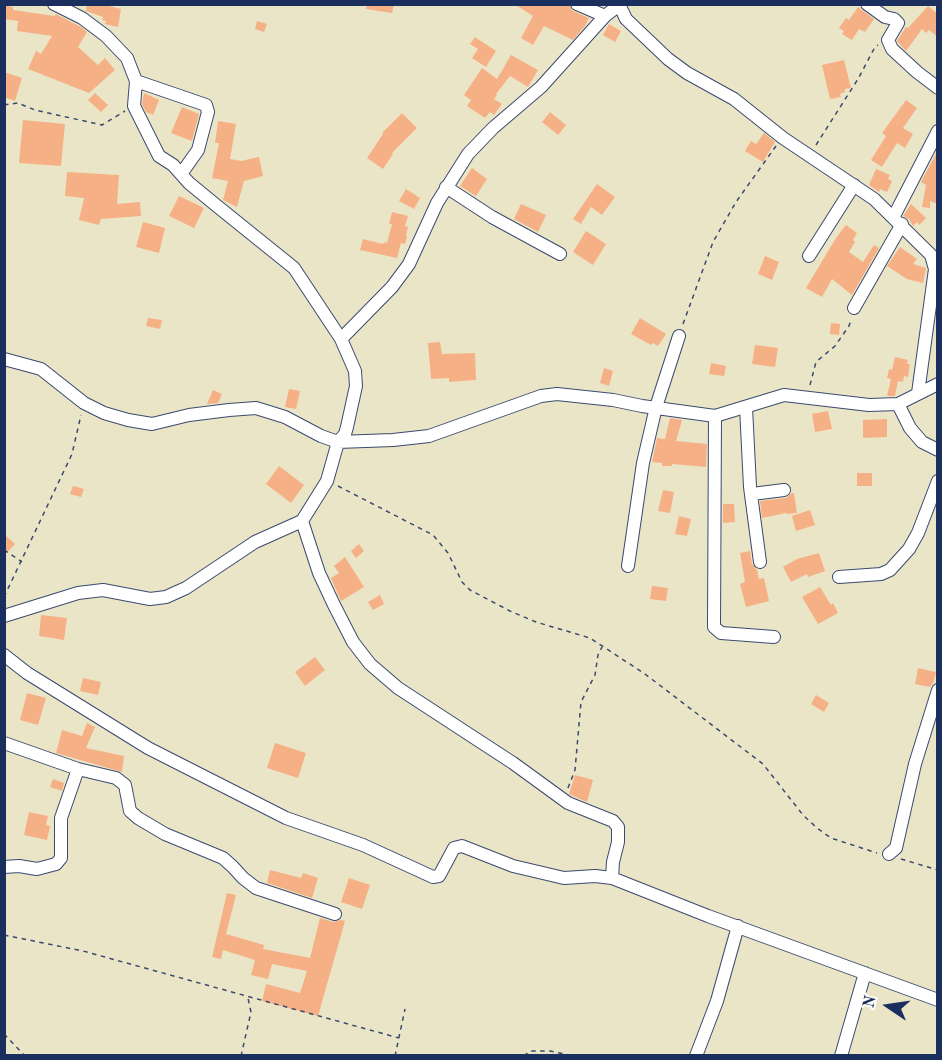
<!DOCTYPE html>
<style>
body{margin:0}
#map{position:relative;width:942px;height:1060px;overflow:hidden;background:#ebe5c7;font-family:"Old Standard TT",serif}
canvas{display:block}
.frame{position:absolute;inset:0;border:6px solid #1b2f5e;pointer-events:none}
.north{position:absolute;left:858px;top:976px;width:60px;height:60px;-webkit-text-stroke:4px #fdfcf7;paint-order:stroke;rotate:283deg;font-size:16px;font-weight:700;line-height:24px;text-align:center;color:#1b2f5e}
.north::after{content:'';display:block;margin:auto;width:21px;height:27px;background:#1b2f5e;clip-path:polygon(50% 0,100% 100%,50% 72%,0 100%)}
</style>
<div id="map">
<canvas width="942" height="1060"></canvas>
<div class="frame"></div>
<div class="north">N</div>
</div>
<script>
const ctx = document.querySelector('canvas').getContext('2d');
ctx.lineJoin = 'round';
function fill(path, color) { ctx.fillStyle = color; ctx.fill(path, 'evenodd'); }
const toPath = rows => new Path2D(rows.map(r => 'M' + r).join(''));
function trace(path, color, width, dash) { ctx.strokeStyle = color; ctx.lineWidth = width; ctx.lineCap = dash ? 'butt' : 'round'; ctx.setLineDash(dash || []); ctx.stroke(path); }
fill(toPath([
 [87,4,101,4,121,9,118,27,105,24,106,21,102,20,103,17,86,11],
 [367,4,394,4,392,13,366,9],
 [514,4,569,4,573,11,589,18,585,26,573,40,544,26,533,45,521,38,533,16],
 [4,5,13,7,13,10,55,16,56,14,81,27,87,32,78,47,98,65,105,58,115,70,89,93,28,69,36,51,41,54,52,36,17,31,18,21,4,19],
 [928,6,938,14,938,37,929,30,926,33,922,29,906,51,897,41,906,27,908,28],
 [858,7,874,19,865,32,859,29,852,40,842,34,844,31,839,28,846,18,849,20],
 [257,21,267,24,264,32,255,29],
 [609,24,621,31,615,42,603,35],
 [475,37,496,51,486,67,472,58,478,49,470,44],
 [511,55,538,70,528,87,510,76,496,94,497,95,494,99,502,104,494,115,490,112,485,118,467,106,471,100,464,95,482,68,497,79],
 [844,60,851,88,845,89,845,92,840,94,841,97,830,99,822,65],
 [4,72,22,78,15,101,4,97],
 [95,93,108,105,101,112,88,100],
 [144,93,159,100,153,115,146,112,142,104],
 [906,100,917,108,903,128,913,134,905,148,897,143,882,167,871,160,886,136,882,133],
 [182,107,199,114,192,141,171,133],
 [550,112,566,125,558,135,542,122],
 [402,113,417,128,392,153,393,154,383,169,367,158,383,134,382,133],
 [23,120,65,124,61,166,19,163],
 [218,121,236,124,230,159,241,161,259,157,263,176,244,181,237,207,223,200,228,181,212,178,219,143,215,143],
 [764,133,775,142,763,162,745,151,751,141,756,144],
 [938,150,938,204,930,201,930,208,922,207,926,185,921,182],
 [472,168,487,179,476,196,460,186],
 [876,169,890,175,888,179,892,181,887,192,880,189,879,192,869,185],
 [67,172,119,175,117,204,140,202,141,216,101,219,99,225,79,220,84,198,65,196],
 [597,184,615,197,602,215,591,207,581,224,573,219],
 [406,189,420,198,414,209,399,201],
 [179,196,204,208,194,228,169,216],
 [521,204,546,215,538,232,514,219],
 [911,204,926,218,919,225,917,222,913,226,909,219,903,216],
 [392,212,408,216,405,226,408,227,406,236,407,237,405,244,401,243,397,258,360,250,363,239,383,244,384,242,387,243,392,224,389,224],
 [143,222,165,228,159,253,136,247],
 [846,225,857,233,853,240,855,242,849,252,863,262,874,245,879,248,852,295,832,279,822,297,806,288,836,238],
 [586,231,606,244,593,265,573,252],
 [900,247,917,259,913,264,926,268,923,283,907,279,887,266],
 [765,256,779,262,772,280,758,274],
 [148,318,162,320,160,329,146,326],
 [640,318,666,334,658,346,653,343,651,345,631,334],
 [831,323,840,324,839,335,830,334],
 [440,342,442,354,475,353,476,380,449,382,449,378,431,379,428,343],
 [755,345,778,348,775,367,752,364],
 [895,357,908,360,907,364,910,364,908,377,904,376,903,382,898,381,895,396,887,396,891,379,887,378,889,369,892,370],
 [711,363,726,366,724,376,709,374],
 [604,368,613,371,609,386,600,383],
 [289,389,300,391,296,409,285,407],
 [213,390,222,394,218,403,207,404],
 [828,411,832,429,815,432,812,414],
 [670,418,682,420,676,441,707,444,706,467,672,464,672,466,662,466,662,463,652,462,657,438,665,439],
 [887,419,887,437,863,438,863,420],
 [279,466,304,485,291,503,266,484],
 [857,473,872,473,872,486,857,486],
 [73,486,84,489,81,497,70,494],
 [663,490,674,492,670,513,658,511],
 [792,493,794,493,797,513,787,514,786,513,762,518,760,501,786,498],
 [723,504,734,504,735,522,723,523],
 [810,510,815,525,796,531,792,516],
 [679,516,691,519,687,536,675,534],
 [4,534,15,544,4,556],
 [359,544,364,551,356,558,351,551],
 [750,551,752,564,757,570,759,579,764,578,769,601,746,607,740,584,745,582,740,553],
 [819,553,825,571,808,577,807,574,791,582,783,567,797,559],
 [345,557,364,587,341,601,331,578,339,573,334,566],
 [652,586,668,588,666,601,650,599],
 [820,587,831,605,833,603,838,613,818,624,802,597],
 [380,595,384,604,373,610,368,602],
 [41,615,67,618,64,640,39,636],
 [315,657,325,670,305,686,295,672],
 [918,668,936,672,933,683,930,687,915,684],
 [83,678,101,682,98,695,80,691],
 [27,693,46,698,38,725,20,720],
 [816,695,829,703,824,712,811,704],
 [87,723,95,727,86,748,124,756,122,772,56,753,62,730,82,736],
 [275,743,306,753,298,778,267,768],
 [575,775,593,780,587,802,569,794],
 [53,779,64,783,62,791,50,787],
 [29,812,48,816,46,825,50,826,47,840,24,835],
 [270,870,301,878,303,873,318,878,312,898,267,883],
 [349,878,370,885,362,909,341,902],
 [227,893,236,895,226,934,264,945,263,949,310,958,320,918,333,922,341,920,345,921,318,1016,262,1001,266,984,300,993,307,971,272,964,268,979,251,975,255,960,223,950,221,959,212,957]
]), '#f5b185');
const minor = toPath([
 [577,4,605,16,619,5],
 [619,4,626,19,668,59,687,73,734,99,783,138,874,199,931,255,935,269,918,393],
 [867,4,885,17,894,19,898,23,888,40,892,49,917,72,938,88],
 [136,81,206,105,208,112,198,150,181,174],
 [446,187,492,217,560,254],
 [894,216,938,131],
 [809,256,854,185],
 [854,308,902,224],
 [341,339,392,287,409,264,437,203,468,154,493,128,541,87,605,16],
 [4,359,41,369,84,403,104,413,128,420,152,424,189,415,229,410,256,408,285,417,321,436,338,442,393,440,429,436,541,396,557,394,613,400,642,406,715,416,784,395,869,405,898,404,938,384],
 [898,404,910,428,922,442,938,450],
 [746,407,750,487,760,562],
 [715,416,714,627,721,633,774,637],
 [752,494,784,490],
 [302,521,319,573,334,605,353,642,370,664,398,688,513,763,568,803,613,821,618,827,618,842,613,862,612,878,708,916,938,1000],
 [628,566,643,463,656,407,679,336],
 [839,577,881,574,890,570,909,549,918,533,938,481],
 [4,616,78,593,103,590,150,599,166,597,186,588,255,542,302,521,327,481,338,442,345,434,347,427,356,386,355,371,341,339,294,268,217,206,189,183,173,165,159,156,134,106,136,81,127,58,106,36,82,18,54,4],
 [4,655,27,673,148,748,286,818,363,845,433,877,439,876,454,848,462,846,513,866,564,878,595,876,612,878],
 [4,743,78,769,116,778,125,785,130,811,138,818,165,834,223,858,233,867,243,878,256,888,335,914],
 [889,854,896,848,915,764,938,690],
 [4,867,19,866,37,869,56,864,61,858,61,818,78,769],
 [696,1056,717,1001,738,926],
 [841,1056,865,973]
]);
trace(minor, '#3a4a6e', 14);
trace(toPath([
 [4,105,18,103,35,110,102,125,125,111],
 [816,145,858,79,875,47,878,45],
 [683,324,713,242,736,202,776,146],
 [810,385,816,362,835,346,849,326,851,320],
 [338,486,433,535,448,553,462,582,470,590,510,611,536,622,590,638,645,674,763,764,803,815,817,828,831,838,877,853],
 [4,550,22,562],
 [4,597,72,454,81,415],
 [568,788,575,770,581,702,595,675,598,655,602,647],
 [901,859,938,870],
 [4,935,83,951,399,1038],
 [4,1034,25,1056],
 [241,1056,251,1012,248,998],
 [395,1056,405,1009],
 [524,1056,530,1051,550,1051,574,1056]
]), '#3a4a6e', 1.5, [4.5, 4.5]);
trace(minor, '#fff', 12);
</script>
